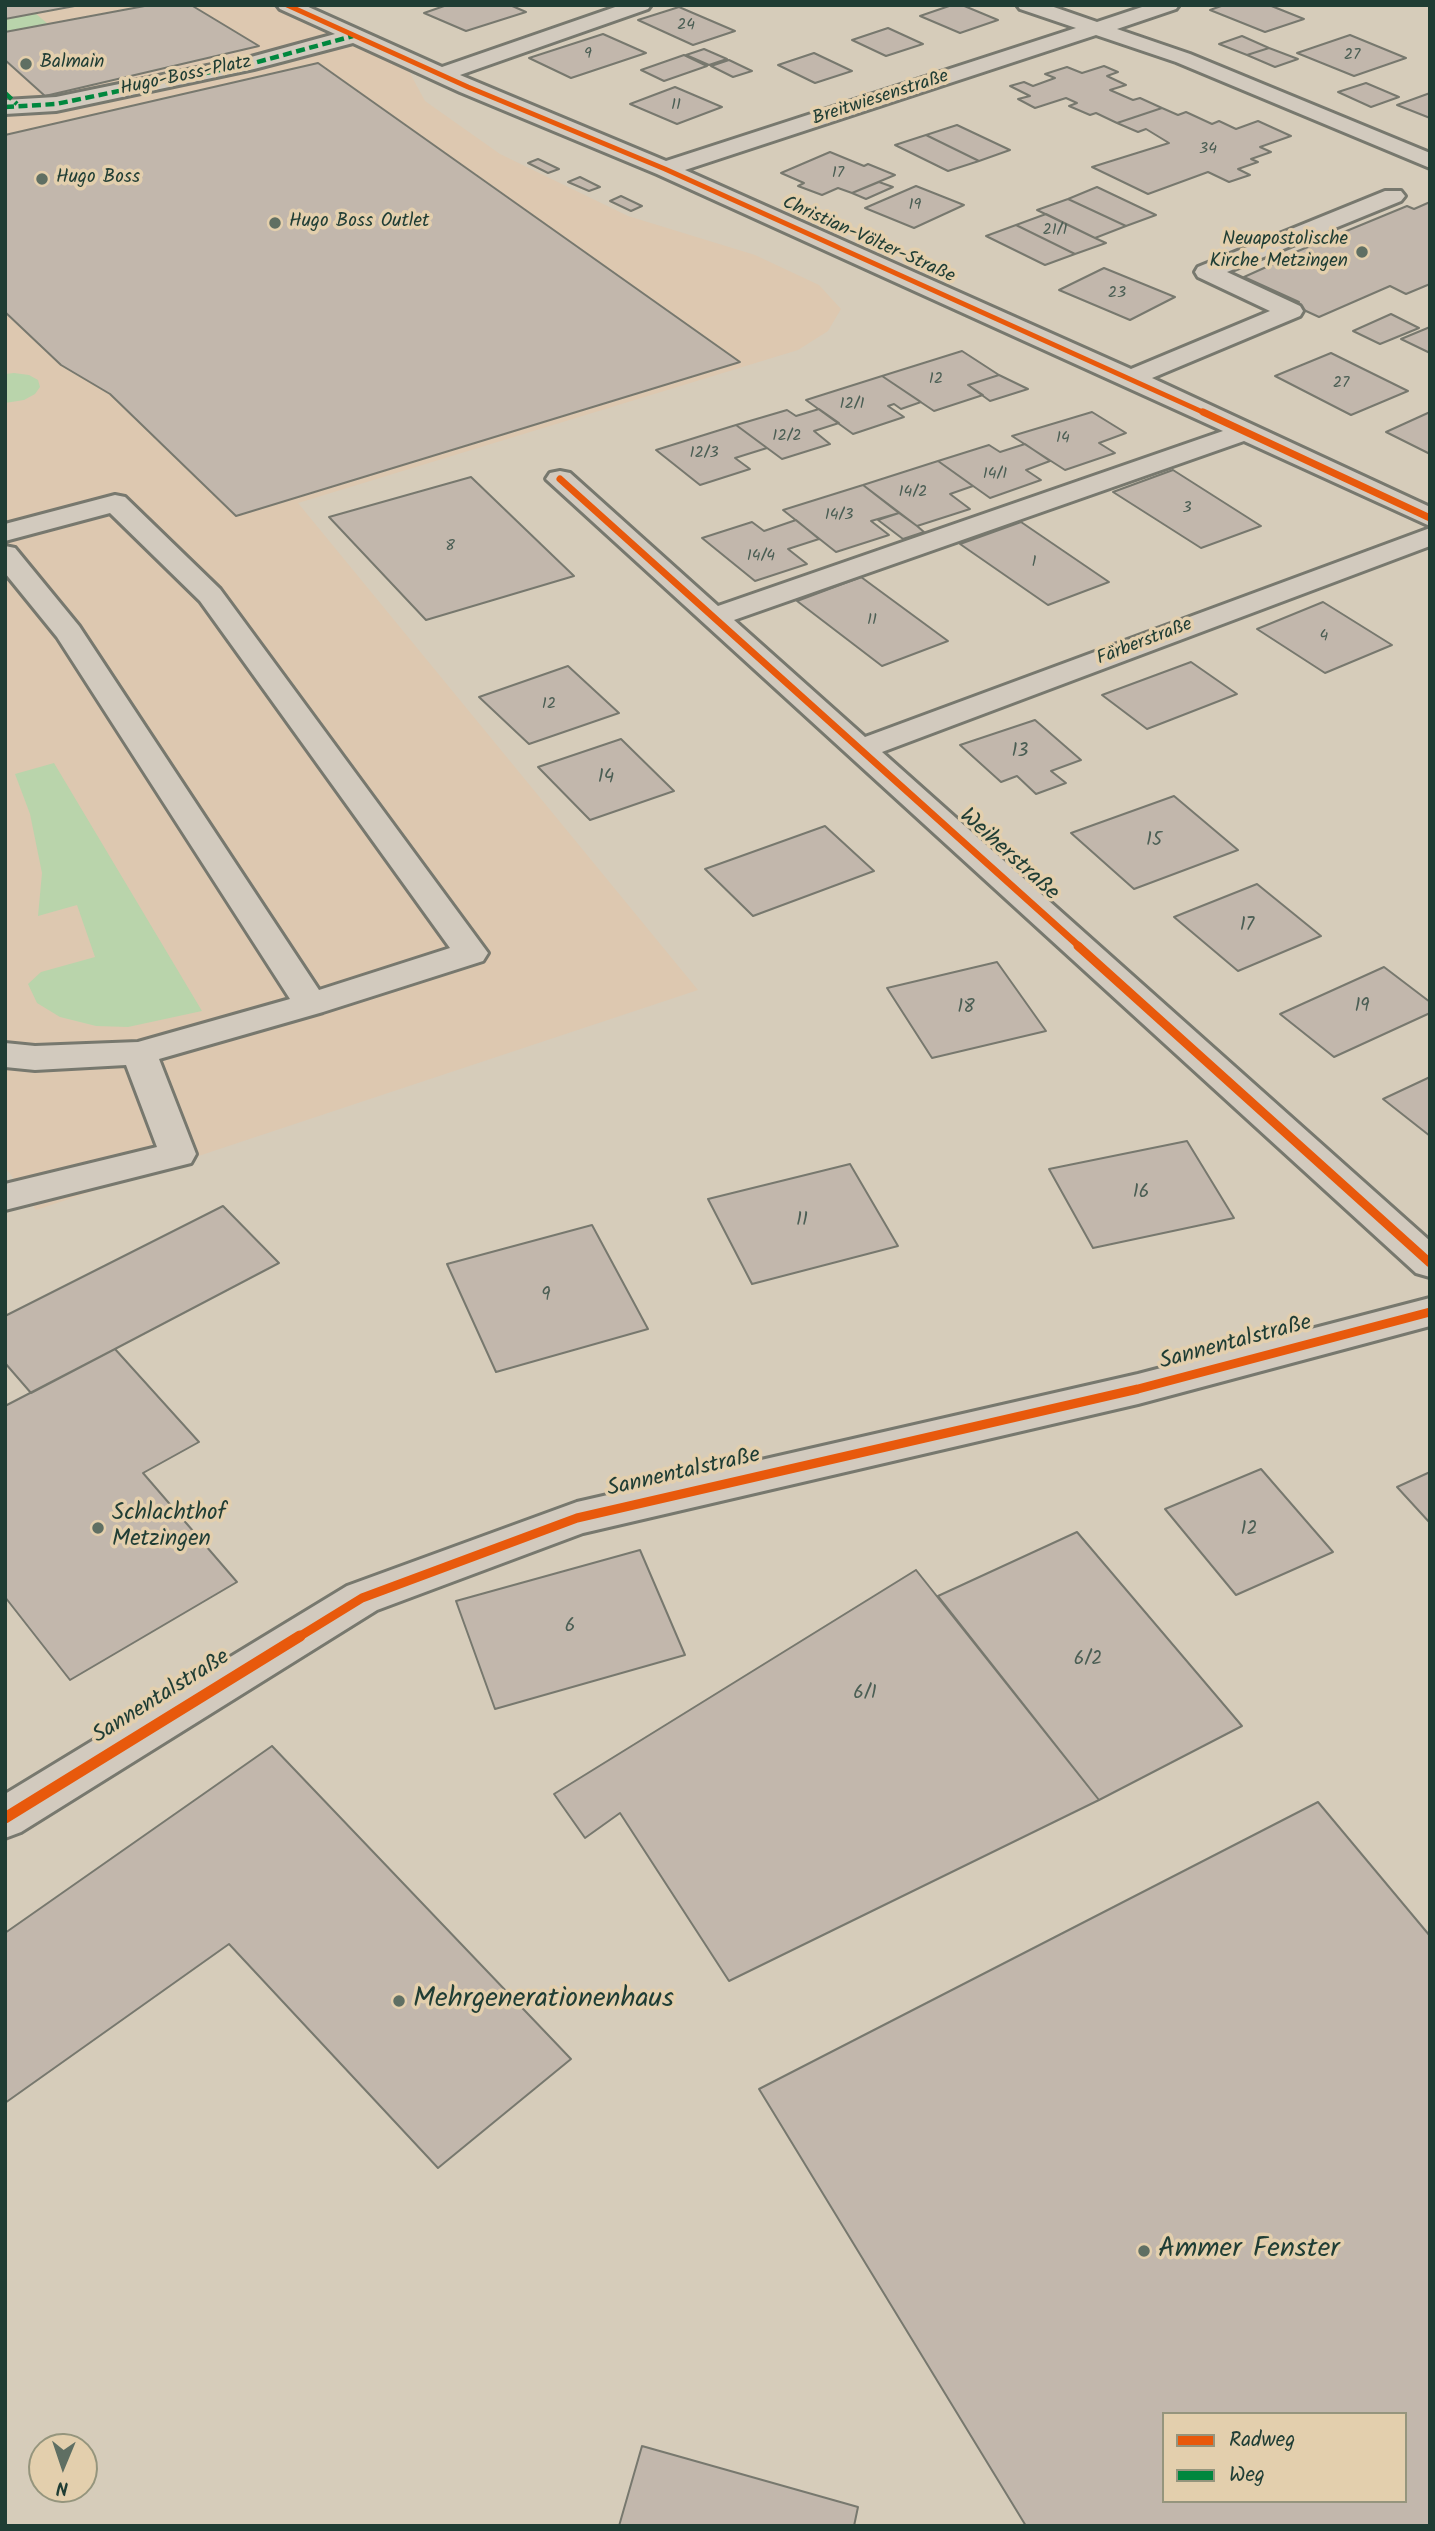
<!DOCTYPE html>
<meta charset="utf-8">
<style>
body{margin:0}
#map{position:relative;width:1435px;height:2531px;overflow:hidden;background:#d6ccba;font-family:Kalam,sans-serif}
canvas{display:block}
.frame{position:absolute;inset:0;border:7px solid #1f3d34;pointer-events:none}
.legend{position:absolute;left:1162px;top:2412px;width:245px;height:91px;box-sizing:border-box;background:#e3cfad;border:2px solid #95957d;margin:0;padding:9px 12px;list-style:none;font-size:21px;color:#1f3d34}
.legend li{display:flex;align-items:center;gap:14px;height:35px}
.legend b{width:35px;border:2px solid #95957d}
.north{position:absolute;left:28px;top:2433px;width:70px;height:70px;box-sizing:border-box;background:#e3cfad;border:2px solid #95957d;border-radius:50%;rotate:182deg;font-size:19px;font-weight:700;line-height:28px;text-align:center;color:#1f3d34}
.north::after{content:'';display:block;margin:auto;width:24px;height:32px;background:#5f6f63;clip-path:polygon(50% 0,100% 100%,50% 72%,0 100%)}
</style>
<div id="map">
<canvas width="1435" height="2531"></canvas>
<div class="frame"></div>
<ul class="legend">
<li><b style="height:9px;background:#e8590c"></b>Radweg</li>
<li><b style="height:9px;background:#00873e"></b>Weg</li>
</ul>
<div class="north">N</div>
</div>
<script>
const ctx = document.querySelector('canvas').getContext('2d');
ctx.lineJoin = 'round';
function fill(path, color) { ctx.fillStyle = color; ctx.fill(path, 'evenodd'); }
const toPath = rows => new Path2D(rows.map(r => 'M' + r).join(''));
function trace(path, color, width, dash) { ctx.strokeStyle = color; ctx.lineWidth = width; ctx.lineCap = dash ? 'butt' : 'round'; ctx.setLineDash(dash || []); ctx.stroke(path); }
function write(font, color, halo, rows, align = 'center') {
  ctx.font = font + ' Kalam,sans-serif'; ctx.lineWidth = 7; ctx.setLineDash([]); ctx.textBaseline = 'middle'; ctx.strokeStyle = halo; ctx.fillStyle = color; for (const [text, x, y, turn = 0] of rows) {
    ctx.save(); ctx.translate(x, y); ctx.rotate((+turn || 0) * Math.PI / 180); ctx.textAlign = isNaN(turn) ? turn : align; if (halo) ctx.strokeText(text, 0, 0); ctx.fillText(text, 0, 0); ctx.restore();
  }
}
fill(toPath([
 [5,5,268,5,405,64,425,101,500,154,628,216,755,255,819,285,841,309,828,331,798,350,298,503,698,990,36,1210,5,1167]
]), '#ddc8b0');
fill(toPath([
 [35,13,48,24,5,32,5,19],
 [14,373,29,375,38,380,40,387,35,394,24,400,5,403,5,374],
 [54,763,202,1011,128,1027,96,1026,60,1017,37,1003,28,984,41,972,95,957,77,905,38,916,42,873,30,814,15,774]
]), '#b9d4ab');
const building = toPath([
 [5,5,80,5,5,19,5,5],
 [150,5,191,5,259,46,45,96,5,60,5,32,150,5],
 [447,5,510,5,526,12,466,31,424,13,447,5],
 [952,5,962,5,998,20,960,33,920,16,952,5],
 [1224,5,1269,5,1304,19,1265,32,1210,10,1224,5],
 [679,7,735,31,693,45,638,20,679,7],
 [888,28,923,44,886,56,852,40,888,28],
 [603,34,646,53,571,78,529,58,603,34],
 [1350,35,1406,58,1354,76,1297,53,1350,35],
 [1242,36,1269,48,1247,55,1219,44,1242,36],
 [1269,48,1298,59,1275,67,1247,55,1269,48],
 [704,49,727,59,709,65,686,55,704,49],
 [814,53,852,71,815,83,778,65,814,53],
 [684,55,707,66,664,81,641,70,684,55],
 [729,60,752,71,733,77,711,66,729,60],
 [318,63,740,362,236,516,110,394,61,365,5,312,5,135,318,63],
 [1104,66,1118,72,1107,76,1126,85,1110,90,1133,100,1140,98,1162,108,1117,123,1096,113,1090,115,1069,106,1077,103,1066,98,1035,108,1018,99,1030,96,1010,86,1024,82,1033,86,1055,78,1045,74,1067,67,1082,73,1104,66],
 [1366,83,1399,97,1371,107,1338,92,1366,83],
 [675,87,722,107,677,124,630,104,675,87],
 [1430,93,1430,118,1397,105,1430,93],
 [1162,108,1178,115,1186,112,1212,124,1219,121,1236,129,1258,121,1291,136,1260,147,1271,152,1251,159,1258,162,1238,169,1250,175,1229,182,1208,172,1148,194,1092,167,1169,143,1146,129,1138,132,1117,123,1162,108],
 [957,125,1010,150,979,161,926,135,957,125],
 [926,135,979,161,948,171,895,145,926,135],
 [830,152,864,166,868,164,895,175,852,193,838,188,822,195,798,186,804,183,781,173,830,152],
 [538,159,559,169,548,173,528,163,538,159],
 [580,177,600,187,589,191,568,182,580,177],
 [879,182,893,187,866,199,852,193,879,182],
 [916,186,964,205,914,228,865,208,916,186],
 [1097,187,1156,215,1126,226,1068,199,1097,187],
 [621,196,642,206,631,211,610,201,621,196],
 [1068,199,1126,226,1095,238,1037,210,1068,199],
 [1430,202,1430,284,1406,294,1390,286,1319,317,1293,305,1299,302,1244,277,1273,264,1269,263,1407,206,1414,209,1430,202],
 [1046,214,1095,238,1106,243,1075,254,1016,225,1046,214],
 [1016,225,1075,254,1045,265,986,236,1016,225],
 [1104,268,1175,297,1130,320,1059,290,1104,268],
 [1391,314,1419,328,1380,344,1353,331,1391,314],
 [1430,327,1430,353,1401,339,1430,327],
 [962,351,999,375,968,385,983,395,934,411,882,376,962,351],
 [1331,353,1408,391,1351,415,1275,376,1331,353],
 [999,375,1028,389,990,401,968,385,999,375],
 [882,376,921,402,901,409,894,404,888,406,904,417,853,434,806,400,882,376],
 [819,409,839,423,814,431,830,444,782,459,736,425,787,410,796,416,819,409],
 [1092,412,1126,433,1099,443,1115,453,1065,470,1012,436,1092,412],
 [1430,412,1430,454,1386,432,1430,412],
 [736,425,767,448,735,458,750,469,700,485,656,450,736,425],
 [1025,444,1050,461,1026,470,1041,480,990,498,938,461,989,445,1000,452,1025,444],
 [938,461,973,486,950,494,970,509,917,526,863,485,938,461],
 [1173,470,1261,526,1201,548,1113,492,1173,470],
 [471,477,574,576,426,620,329,517,471,477],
 [863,485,899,513,871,521,889,535,836,552,783,510,863,485],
 [899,513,917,526,924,532,903,539,878,520,899,513],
 [796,520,819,539,788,549,807,564,755,581,702,538,752,522,764,531,796,520],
 [1021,522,1109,582,1048,605,960,544,1021,522],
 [861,577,948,641,882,666,797,601,861,577],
 [1323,602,1392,645,1325,673,1257,629,1323,602],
 [1191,662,1237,694,1147,729,1102,695,1191,662],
 [568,666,619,713,529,744,479,697,568,666],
 [1035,720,1081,760,1051,771,1066,783,1036,794,1017,776,1001,782,960,745,1035,720],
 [621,739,674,791,590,820,538,767,621,739],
 [1174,796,1238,850,1134,889,1071,833,1174,796],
 [825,826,874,871,753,916,705,869,825,826],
 [1257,884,1321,936,1238,971,1174,917,1257,884],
 [997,962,1046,1031,932,1058,887,988,997,962],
 [1384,967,1430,1002,1430,1013,1334,1057,1280,1014,1384,967],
 [1430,1077,1430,1136,1383,1099,1430,1077],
 [1187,1141,1234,1218,1093,1248,1049,1169,1187,1141],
 [850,1164,898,1246,752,1284,708,1199,850,1164],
 [223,1206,279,1263,31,1393,5,1363,5,1316,223,1206],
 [592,1225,648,1329,496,1372,447,1264,592,1225],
 [115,1349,199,1442,143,1473,237,1582,70,1680,5,1597,5,1406,115,1349],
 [1261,1469,1333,1552,1236,1595,1165,1509,1261,1469],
 [1430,1472,1430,1523,1397,1487,1430,1472],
 [1077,1532,1242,1726,1099,1800,938,1596,1077,1532],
 [640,1550,685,1655,495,1709,456,1601,640,1550],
 [916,1570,1099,1800,729,1981,620,1813,585,1838,554,1794,916,1570],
 [272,1746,571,2059,438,2168,229,1944,5,2103,5,1933,272,1746],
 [1318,1802,1430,1936,1430,2526,1026,2526,759,2089,1318,1802],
 [1164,2414,1405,2414,1405,2501,1164,2501,1164,2414],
 [642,2446,858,2507,854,2526,619,2526,642,2446]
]);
fill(building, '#c2b7ac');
trace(building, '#77786e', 2);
const minor = toPath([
 [277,5,304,5,442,67,621,5,651,5,648,9,460,75,666,161,1076,28,1020,9,1017,5,1048,5,1097,22,1148,5,1179,5,1176,9,1117,29,1190,54,1430,153,1430,168,1176,62,1096,35,685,170,1131,369,1270,311,1198,277,1195,272,1198,267,1385,191,1401,191,1405,196,1401,201,1227,272,1300,306,1303,311,1300,316,1152,378,1430,507,1430,526,1244,441,734,620,865,737,1430,528,1430,546,882,752,1430,1241,1430,1277,1416,1273,546,479,550,473,560,471,570,473,718,606,1223,431,657,174,460,92,353,43,254,69,56,111,5,114,5,100,56,97,251,57,335,34,280,9,277,5],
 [115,495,125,497,220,589,488,953,483,961,323,1012,159,1059,196,1154,191,1163,5,1210,5,1184,157,1147,126,1065,35,1070,5,1067,5,1043,35,1046,138,1042,290,999,57,637,5,573,5,546,15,548,79,626,319,990,450,948,200,601,110,513,5,541,5,524,115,495],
 [1430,1298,1430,1326,1138,1404,583,1533,377,1610,21,1832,5,1838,5,1794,347,1586,577,1502,1138,1374,1430,1298]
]);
trace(minor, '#77786e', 6);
fill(minor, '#d2cabe');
trace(toPath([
 [5,93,17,104],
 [5,107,56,104,254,63,353,36]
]), '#00873e', 4.5, [9, 4.5]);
trace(toPath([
 [287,5,468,87,665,169,1207,414]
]), '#e8590c', 5);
trace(toPath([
 [1203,412,1430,518],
 [560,479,1080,947]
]), '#e8590c', 7);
trace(toPath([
 [1078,946,1430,1263],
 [297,1638,362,1598,577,1518,1138,1389,1430,1312]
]), '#e8590c', 9);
trace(toPath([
 [5,1818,300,1636]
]), '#e8590c', 11);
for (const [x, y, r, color] of [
 [26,64,7,"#5f6f63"],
 [42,179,7,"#5f6f63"],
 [275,223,7,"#5f6f63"],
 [1362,252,7,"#5f6f63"],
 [98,1528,7,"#5f6f63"],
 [399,2001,7,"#5f6f63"],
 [1144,2251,7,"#5f6f63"]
]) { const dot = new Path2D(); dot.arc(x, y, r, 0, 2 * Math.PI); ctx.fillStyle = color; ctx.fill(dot); trace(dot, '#e3cfad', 2.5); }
write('16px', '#4b5e54', null, [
 ["24",686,26],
 ["9",588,55],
 ["27",1352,56],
 ["11",676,106],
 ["34",1208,150],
 ["17",838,174],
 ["19",915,206],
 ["21/1",1055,231],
 ["23",1117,294],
 ["12",936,380],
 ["27",1341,384],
 ["12/1",852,405],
 ["12/2",787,437],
 ["14",1063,439],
 ["12/3",704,454],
 ["14/1",995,475],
 ["14/2",913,493],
 ["3",1187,509],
 ["14/3",839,516],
 ["8",450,547],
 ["14/4",761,557],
 ["1",1034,563],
 ["11",872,621],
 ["4",1324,637],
 ["12",549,705]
]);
write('19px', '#1f3d34', '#e3cfad', [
 ["Balmain",40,64],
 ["Hugo Boss",56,179],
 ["Hugo Boss Outlet",289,223],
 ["Neuapostolische",1348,241,"right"],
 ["Kirche Metzingen",1348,263,"right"]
], 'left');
write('19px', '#1f3d34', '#e3cfad', [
 ["Hugo-Boss-Platz",186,77,-12],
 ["Breitwiesenstraße",881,99,-18],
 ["Christian-Völter-Straße",868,241,24],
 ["Färberstraße",1145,643,-21]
]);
write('19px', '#4b5e54', null, [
 ["13",1020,753],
 ["14",606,779],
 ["15",1154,842],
 ["17",1247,927],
 ["19",1362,1008],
 ["18",966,1009],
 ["16",1141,1194],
 ["11",802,1222],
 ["9",546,1297],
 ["12",1249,1531],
 ["6",570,1628],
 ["6/2",1088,1661],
 ["6/1",865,1695]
]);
write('23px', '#1f3d34', '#e3cfad', [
 ["Weiherstraße",1008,856,42],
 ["Sannentalstraße",1236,1344,-15],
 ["Sannentalstraße",684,1474,-13],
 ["Sannentalstraße",162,1698,-32]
]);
write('23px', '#1f3d34', '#e3cfad', [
 ["Schlachthof",112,1515],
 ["Metzingen",112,1541]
], 'left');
write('28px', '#1f3d34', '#e3cfad', [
 ["Mehrgenerationenhaus",413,2001],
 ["Ammer Fenster",1158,2251]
], 'left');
</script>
